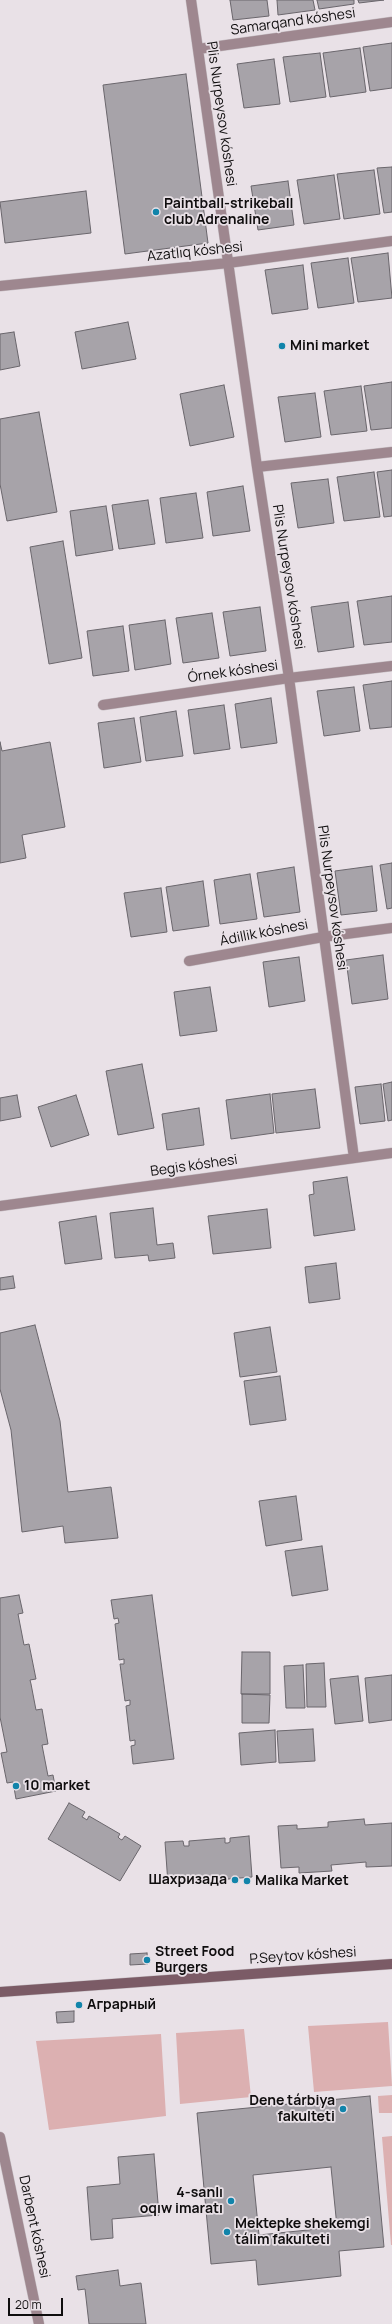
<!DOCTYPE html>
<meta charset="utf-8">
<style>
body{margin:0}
#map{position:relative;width:392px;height:2324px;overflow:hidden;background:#e9e1e7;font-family:Manrope,sans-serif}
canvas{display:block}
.scale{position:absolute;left:8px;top:2298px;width:55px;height:18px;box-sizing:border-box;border:2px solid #0f0d0e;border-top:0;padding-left:5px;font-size:12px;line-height:14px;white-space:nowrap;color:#0f0d0e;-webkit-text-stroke:3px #e9e1e7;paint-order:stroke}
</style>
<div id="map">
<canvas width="392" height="2324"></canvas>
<div class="scale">20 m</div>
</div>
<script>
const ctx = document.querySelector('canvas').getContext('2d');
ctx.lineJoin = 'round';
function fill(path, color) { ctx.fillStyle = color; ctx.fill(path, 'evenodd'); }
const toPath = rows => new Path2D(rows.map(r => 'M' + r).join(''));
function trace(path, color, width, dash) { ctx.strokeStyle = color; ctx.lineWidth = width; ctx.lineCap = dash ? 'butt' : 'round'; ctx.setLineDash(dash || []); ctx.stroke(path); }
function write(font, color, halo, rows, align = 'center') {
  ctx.font = font + ' Manrope,sans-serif'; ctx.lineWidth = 3.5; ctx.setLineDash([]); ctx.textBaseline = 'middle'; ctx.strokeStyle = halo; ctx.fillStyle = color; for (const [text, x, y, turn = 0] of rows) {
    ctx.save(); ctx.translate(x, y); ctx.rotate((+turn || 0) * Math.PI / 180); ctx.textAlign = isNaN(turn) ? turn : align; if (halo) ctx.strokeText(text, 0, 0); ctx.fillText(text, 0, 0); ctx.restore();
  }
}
fill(toPath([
 [388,2022,392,2086,314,2092,308,2026],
 [244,2029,251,2097,180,2104,176,2033],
 [161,2034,166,2116,49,2130,36,2041],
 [392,2095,392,2113,379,2113,378,2096],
 [392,2136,392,2245,391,2245,382,2137]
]), '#dcb0b1');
const building = toPath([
 [230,0,267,0,269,16,233,20,230,0],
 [277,0,313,0,315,10,278,15,277,0],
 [317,0,354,0,354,4,319,9,317,0],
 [358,0,384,0,359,3,358,0],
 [392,43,392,88,370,91,363,47,392,43],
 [360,48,366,92,330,97,323,53,360,48],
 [320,53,326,97,290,102,283,57,320,53],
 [274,59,280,104,244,108,237,64,274,59],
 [186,74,208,243,125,254,103,85,186,74],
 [392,167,392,212,384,213,377,168,392,167],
 [374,170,380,214,344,219,337,174,374,170],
 [334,175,340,219,304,224,297,180,334,175],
 [288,181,294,225,258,230,251,186,288,181],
 [86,191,91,233,5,243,0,202,86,191],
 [388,253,392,298,358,302,351,258,388,253],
 [348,258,354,303,318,308,311,263,348,258],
 [303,265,308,309,272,314,265,270,303,265],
 [128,322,136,359,82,369,75,332,128,322],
 [14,332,20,366,0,370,0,334,14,332],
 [392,382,392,428,371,430,364,386,392,382],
 [224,385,234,437,190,446,180,394,224,385],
 [361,386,367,431,331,435,324,391,361,386],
 [315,393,321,437,285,442,278,397,315,393],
 [39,412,57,512,7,521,0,484,0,419,39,412],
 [392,470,392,516,384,517,377,472,392,470],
 [374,472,380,517,344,521,337,477,374,472],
 [328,479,334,523,298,528,291,483,328,479],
 [243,486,250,531,213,536,207,492,243,486],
 [196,493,203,538,166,543,160,498,196,493],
 [148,500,155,544,119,549,112,505,148,500],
 [106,506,113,550,76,556,70,511,106,506],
 [63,541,82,658,49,664,30,547,63,541],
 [392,596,392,642,364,645,357,601,392,596],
 [348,602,354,647,318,652,311,607,348,602],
 [260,607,266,651,230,656,223,612,260,607],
 [212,613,219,658,183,663,176,618,212,613],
 [165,620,171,664,135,670,129,625,165,620],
 [123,626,129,671,93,676,87,631,123,626],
 [392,681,392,727,370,729,363,685,392,681],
 [354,687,360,731,324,736,317,691,354,687],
 [271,698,277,743,241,748,235,704,271,698],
 [224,705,230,749,194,754,188,710,224,705],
 [176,711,183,756,146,761,140,717,176,711],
 [134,718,141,762,104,768,98,723,134,718],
 [0,742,2,751,50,742,65,827,22,835,26,858,0,863,0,742],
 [392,863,392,908,387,909,380,865,392,863],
 [372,866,377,911,341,915,335,871,372,866],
 [294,867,300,912,264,917,257,873,294,867],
 [250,874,257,919,220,924,214,880,250,874],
 [203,881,209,926,173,931,166,887,203,881],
 [161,888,167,932,131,937,124,893,161,888],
 [383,955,388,999,352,1004,346,960,383,955],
 [299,957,305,1001,269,1007,263,962,299,957],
 [210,987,217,1031,180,1036,174,992,210,987],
 [142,1064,154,1128,118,1135,106,1071,142,1064],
 [392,1082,392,1120,388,1121,383,1084,392,1082],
 [381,1084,385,1121,360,1124,355,1087,381,1084],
 [315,1089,320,1128,276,1133,272,1094,315,1089],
 [270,1094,274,1133,231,1139,226,1100,270,1094],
 [17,1095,21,1117,0,1121,0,1098,17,1095],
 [76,1095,89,1135,51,1147,38,1107,76,1095],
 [199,1108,204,1145,167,1150,162,1114,199,1108],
 [347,1177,355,1230,314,1236,309,1195,314,1194,313,1182,347,1177],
 [153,1208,157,1245,173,1243,175,1258,149,1261,148,1255,115,1258,110,1213,153,1208],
 [267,1209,271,1248,213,1254,208,1216,267,1209],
 [96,1216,102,1259,65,1264,59,1222,96,1216],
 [336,1263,340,1299,309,1303,305,1267,336,1263],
 [13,1276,15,1288,0,1290,0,1278,13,1276],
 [35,1325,60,1421,68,1492,111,1487,118,1538,65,1543,63,1526,22,1532,11,1430,0,1389,0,1333,35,1325],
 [270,1327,277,1372,240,1377,234,1333,270,1327],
 [280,1376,286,1420,250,1425,244,1381,280,1376],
 [296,1496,302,1540,266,1546,259,1501,296,1496],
 [322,1546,328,1590,292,1596,285,1551,322,1546],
 [19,1595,23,1613,18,1614,24,1645,29,1644,36,1679,30,1680,31,1684,36,1710,42,1709,48,1744,42,1745,48,1776,53,1775,56,1791,16,1799,13,1782,7,1783,1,1753,7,1752,0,1717,0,1598,19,1595],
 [152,1595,174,1759,133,1764,131,1746,135,1745,135,1740,130,1741,126,1706,130,1705,130,1700,125,1701,120,1664,124,1664,124,1659,119,1660,115,1624,119,1623,118,1618,114,1619,111,1600,152,1595],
 [242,1652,270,1652,270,1694,241,1694,242,1652],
 [324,1663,326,1707,307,1707,306,1664,324,1663],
 [303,1665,305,1708,286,1708,284,1666,303,1665],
 [392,1675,392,1720,369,1723,365,1678,392,1675],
 [358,1676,363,1721,335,1724,330,1679,358,1676],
 [242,1694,270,1695,269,1723,242,1723,242,1694],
 [313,1729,315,1761,279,1763,277,1731,313,1729],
 [275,1730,276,1762,241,1765,239,1733,275,1730],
 [69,1803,85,1812,82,1817,84,1818,87,1820,89,1816,120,1834,118,1837,120,1839,122,1840,125,1836,141,1846,120,1881,48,1839,69,1803],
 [364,1819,365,1825,392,1823,392,1866,366,1867,366,1862,331,1865,332,1871,299,1873,299,1867,281,1868,278,1826,297,1825,297,1829,328,1827,328,1822,364,1819],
 [249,1836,252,1877,168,1884,165,1842,183,1841,184,1846,189,1846,189,1841,225,1838,225,1843,228,1843,230,1842,230,1838,249,1836],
 [147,1953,148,1964,130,1965,130,1954,147,1953],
 [74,2011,74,2022,57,2023,56,2012,74,2011],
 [370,2096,384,2247,339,2251,341,2276,258,2285,256,2260,211,2264,197,2113,370,2096],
 [331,2167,337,2227,259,2235,253,2175,331,2167],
 [154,2154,159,2215,112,2219,113,2238,91,2240,87,2187,120,2184,118,2157,154,2154],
 [118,2270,120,2286,141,2283,146,2324,89,2324,85,2289,78,2290,76,2276,118,2270]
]);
fill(building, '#a7a3a9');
trace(building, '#6a666c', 1);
const street = toPath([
 [191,0,257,467,289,678,354,1158],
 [198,49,392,22],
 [0,286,228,263,392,241],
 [257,467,392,452],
 [103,705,289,678,392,666],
 [189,961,323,937,392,928],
 [0,1206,392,1153],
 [0,2137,39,2324]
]);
const secondary = toPath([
 [0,1992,392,1964]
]);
trace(street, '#c6bfc4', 11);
trace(secondary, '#c6bfc4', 11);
trace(street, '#9e878f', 10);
trace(secondary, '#7b5b66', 10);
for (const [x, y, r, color] of [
 [156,212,4,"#1184aa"],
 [282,346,4,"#1184aa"],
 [16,1786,4,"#1184aa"],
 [235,1880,4,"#1184aa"],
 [247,1881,4,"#1184aa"],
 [147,1960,4,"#1184aa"],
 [79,2005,4,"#1184aa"],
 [343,2109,4,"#1184aa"],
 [231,2201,4,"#1184aa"],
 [227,2232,4,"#1184aa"]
]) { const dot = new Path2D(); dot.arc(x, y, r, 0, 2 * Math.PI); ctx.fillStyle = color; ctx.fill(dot); trace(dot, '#e9e1e7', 1.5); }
write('14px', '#0f0d0e', '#e9e1e7', [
 ["Samarqand kóshesi",293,22,-8],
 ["Plis Nurpeysov kóshesi",221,114,82],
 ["Azatlıq kóshesi",195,252,-6],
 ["Plis Nurpeysov kóshesi",288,577,81],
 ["Órnek kóshesi",233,672,-8],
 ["Plis Nurpeysov kóshesi",332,898,82],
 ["Ádillik kóshesi",264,933,-11],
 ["Begis kóshesi",194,1166,-8],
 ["P.Seytov kóshesi",303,1956,-4],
 ["Darbent kóshesi",34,2227,78]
]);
write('bold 14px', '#0f0d0e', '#e9e1e7', [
 ["Paintball-strikeball",164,204],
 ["club Adrenaline",164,220],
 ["Mini market",290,346],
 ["10 market",24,1786],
 ["Шахризада",227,1880,"right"],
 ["Malika Market",255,1881],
 ["Street Food",155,1952],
 ["Burgers",155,1968],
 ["Аграрный",87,2005],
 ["Dene tárbiya",335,2101,"right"],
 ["fakulteti",335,2117,"right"],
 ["4-sanlı",223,2193,"right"],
 ["oqıw imaratı",223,2209,"right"],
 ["Mektepke shekemgi",235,2224],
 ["tálim fakulteti",235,2240]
], 'left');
</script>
